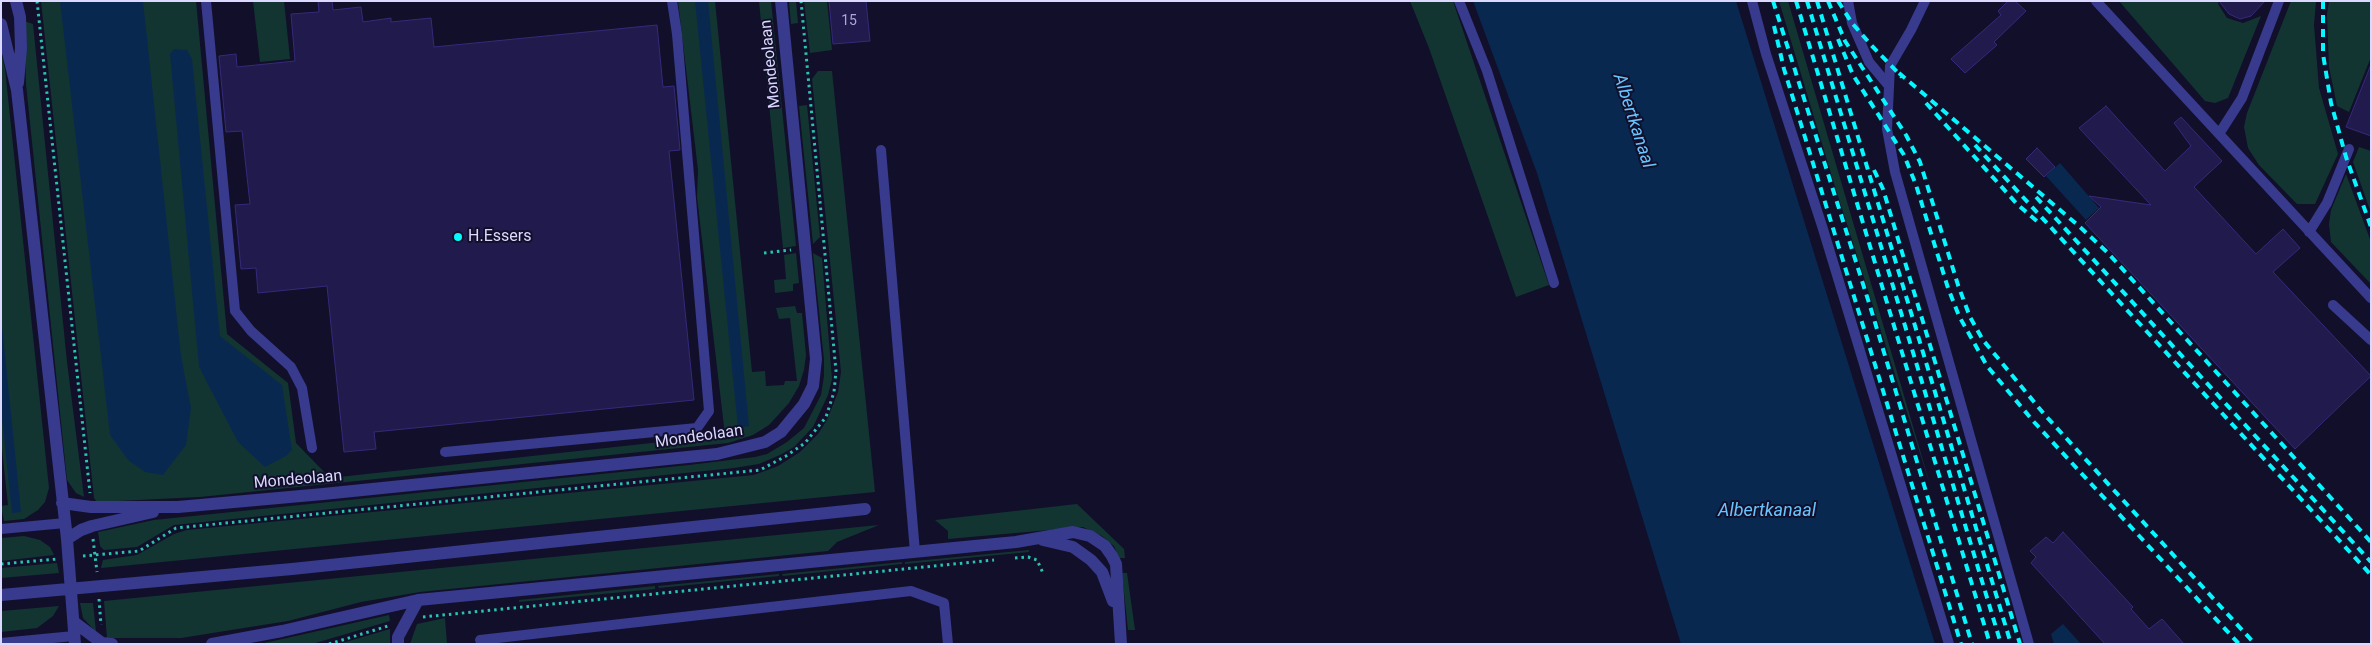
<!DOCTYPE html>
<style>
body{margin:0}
#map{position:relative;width:2372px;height:645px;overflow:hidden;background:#120f2b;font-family:Roboto,sans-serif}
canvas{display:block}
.frame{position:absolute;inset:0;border:2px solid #dbd9ff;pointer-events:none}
</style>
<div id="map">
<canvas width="2372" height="645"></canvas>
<div class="frame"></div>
</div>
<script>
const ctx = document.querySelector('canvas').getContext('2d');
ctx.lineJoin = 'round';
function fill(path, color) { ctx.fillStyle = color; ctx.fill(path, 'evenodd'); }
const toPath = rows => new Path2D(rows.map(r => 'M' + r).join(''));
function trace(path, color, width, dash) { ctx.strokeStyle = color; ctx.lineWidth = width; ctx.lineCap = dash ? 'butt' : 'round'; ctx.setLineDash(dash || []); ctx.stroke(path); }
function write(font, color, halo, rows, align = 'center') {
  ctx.font = font + ' Roboto,sans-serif'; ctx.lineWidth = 4; ctx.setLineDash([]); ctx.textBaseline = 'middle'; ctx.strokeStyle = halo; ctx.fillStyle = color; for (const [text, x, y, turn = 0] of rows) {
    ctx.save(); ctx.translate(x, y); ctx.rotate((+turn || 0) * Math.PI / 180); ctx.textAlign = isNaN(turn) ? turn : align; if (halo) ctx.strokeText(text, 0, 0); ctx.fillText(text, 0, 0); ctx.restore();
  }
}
fill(toPath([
 [41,1,196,1,227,334,288,383,296,443,330,478,725,435,697,197,698,170,678,1,715,1,752,372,765,371,766,386,784,385,785,381,797,381,790,318,779,319,776,308,795,306,797,313,802,313,806,355,804,370,799,386,789,403,769,425,753,435,728,443,200,497,97,502,94,498],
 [253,1,284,1,290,59,260,62],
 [759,1,771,1,796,246,783,248],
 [789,1,796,1,798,23,791,24],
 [804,1,827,1,832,50,810,53],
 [1410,1,1453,1,1549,285,1516,297,1429,48],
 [1779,1,1788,1,1932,491,1833,180],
 [2119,1,2219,1,2218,4,2227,18,2243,23,2261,16,2228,98,2215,103,2205,101],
 [2291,1,2316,1,2314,25,2319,88,2338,154,2315,204,2297,204,2259,165,2248,148,2244,127,2247,113],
 [2329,1,2371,1,2371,57,2349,112,2337,106,2329,67,2327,14],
 [24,21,33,24,67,362,84,497,76,493,67,480,26,84],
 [1,52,5,69,49,488,45,502,38,510,24,519,4,521,1,506,8,505,1,440],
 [818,71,832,71,875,492,101,568,103,560,137,555,174,534,187,530,754,475,778,466,800,452,818,434,827,420,838,392,841,372,812,79],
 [807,105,820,237,813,244,799,106],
 [2359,147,2371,151,2371,213,2353,162],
 [2346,174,2371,242,2371,284,2331,242,2329,224,2331,210],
 [796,253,799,283,793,284,793,291,775,293,774,280,786,279,784,255],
 [813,253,822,258,832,379,828,395,813,427,794,447,780,455,759,464,734,468,174,525,137,547,104,550,100,546,98,532,154,520,689,465,755,457,767,454,787,442,804,428,821,395,824,376,824,360],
 [1077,504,1124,549,1125,558,1119,558,1114,546,1102,536,1083,527,948,539,948,531,935,520],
 [879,525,837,542,828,551,420,592,361,602,288,621,181,638,107,638,104,601],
 [24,536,40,540,50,547,54,555,1,561,1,538],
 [1029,550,1029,552,905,564,905,562],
 [902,562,902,564,783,576,782,574],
 [57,563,59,573,1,578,1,568],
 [1122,573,1127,573,1135,630,1128,630],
 [779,574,779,576,659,588,658,586],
 [655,586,655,589,519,602,519,600],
 [80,603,93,603,96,632,83,618],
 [59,606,53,616,37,628,1,632,1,611],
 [389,615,390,621,312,644,260,644],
 [445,618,447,644,410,644,417,624],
 [390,629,390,644,339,644]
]), '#123532');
fill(toPath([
 [60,1,143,1,181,356,191,408,186,445,163,475,145,472,128,460,110,435],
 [695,1,708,1,749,426,738,428],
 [1473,1,1736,1,1935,644,1681,644,1537,173],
 [174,49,187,50,192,59,220,336,282,385,292,450,286,456,265,467,238,442,199,367,170,54],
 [2060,163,2099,208,2086,220,2046,176],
 [1,316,21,512,12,513,1,409],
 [2063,624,2081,644,2054,644,2051,634]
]), '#092850');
const building = toPath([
 [318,1,332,1,333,10,361,7,363,22,391,18,391,22,431,18,434,47,657,25,663,87,674,86,680,150,669,151,694,400,374,432,376,449,344,452,327,286,258,293,256,268,241,269,235,205,250,204,242,131,226,132,219,56,236,54,237,67,295,61,291,14,319,12,318,1],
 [829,1,866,1,870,41,833,44,829,1],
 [2008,1,2015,1,2026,11,1994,42,1997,45,1965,73,1951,59,2001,15,1998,11,2008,1],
 [2219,1,2265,1,2251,16,2240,19,2229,14,2219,1],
 [2370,67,2371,67,2371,136,2346,127,2370,67],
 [2106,106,2165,171,2191,146,2174,123,2181,117,2222,161,2194,187,2256,254,2283,229,2300,248,2273,272,2371,376,2295,449,2085,223,2101,207,2089,196,2151,205,2079,128,2106,106],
 [2037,148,2055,167,2044,177,2026,159,2037,148],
 [2063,532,2133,607,2131,609,2149,629,2162,619,2184,644,2105,644,2031,563,2036,557,2030,551,2046,537,2053,543,2063,532]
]);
fill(building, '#211a4d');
trace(building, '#352a7b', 1);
trace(toPath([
 [37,1,90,493],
 [764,253,791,250],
 [93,539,97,572],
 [83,556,139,551,176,528,760,470,786,456,805,443,826,417,834,392,836,371,801,1],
 [1015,558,1028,557,1037,560,1043,573],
 [1,564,57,559],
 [99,599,101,625],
 [423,617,994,560],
 [329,644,388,626]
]), '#28c4af', 3, [2.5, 4]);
trace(toPath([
 [206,1,235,311,251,331,291,367,302,388,312,448],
 [1459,1,1487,71,1554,283],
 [1752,1,1766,54,1823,229,1949,644],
 [1848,1,1852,23,1869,62,1889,86],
 [1925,1,1911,30,1890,66,1887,129,1895,172,2029,644],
 [2096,1,2371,298],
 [2219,134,2242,98,2279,1],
 [881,150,915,552],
 [2309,232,2327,203,2349,149],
 [2333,305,2371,340],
 [445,452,697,428,709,411,677,34,672,1],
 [1,529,65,523],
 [480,640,911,591,944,603,948,644],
 [1,643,74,636]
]), '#373a8d', 10);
trace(toPath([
 [16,1,20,17,21,48,18,83],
 [1,24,17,90,67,539,75,644],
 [62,503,91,507,178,507,323,494,717,454,765,442,781,432,804,404,813,386,816,359,781,1],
 [67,539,81,530,92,526,153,512],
 [1043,540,1073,547,1091,560,1102,572,1113,601],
 [1,595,292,569,865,509],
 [74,622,102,643,112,644],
 [212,644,282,631,418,600,1016,542,1073,532,1090,536,1105,546,1112,556,1116,564,1121,644],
 [398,644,398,637,418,600]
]), '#373a8d', 12);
trace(toPath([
 [1773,1,1870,306,1972,644],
 [1796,1,1990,644],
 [1807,1,2001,644],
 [1817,1,2011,644],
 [1828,1,1845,41,1906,135,1920,162,1958,285,1970,317,1983,340,2044,414,2255,644],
 [1838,1,1852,23,1872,46,1902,77],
 [2323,1,2323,54,2331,103,2346,157,2371,227],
 [1774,26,1784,69,1961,644],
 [1838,39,1853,75,1904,155,1916,185,1948,288,1959,316,1987,366,2034,422,2239,644],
 [1899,73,2080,227,2107,252,2371,542],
 [1926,103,2017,204,2039,223],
 [1975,145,2371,575],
 [1874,170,1883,189,2020,644],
 [2036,197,2371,562]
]), '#05f8ff', 4, [8, 6]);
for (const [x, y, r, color] of [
 [458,237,5,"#05f8ff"]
]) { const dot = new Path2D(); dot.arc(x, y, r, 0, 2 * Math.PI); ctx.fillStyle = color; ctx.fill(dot); trace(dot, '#120f2b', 2); }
write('14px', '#aca9d2', null, [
 ["15",849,21]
]);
write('16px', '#dbd9ff', '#120f2b', [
 ["Mondeolaan",771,64,-96],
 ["Mondeolaan",699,437,-8],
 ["Mondeolaan",298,480,-5]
]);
write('16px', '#dbd9ff', '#120f2b', [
 ["H.Essers",468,237]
], 'left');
write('italic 18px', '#67c4ff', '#120f2b', [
 ["Albertkanaal",1633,121,72],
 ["Albertkanaal",1767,511]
]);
</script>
